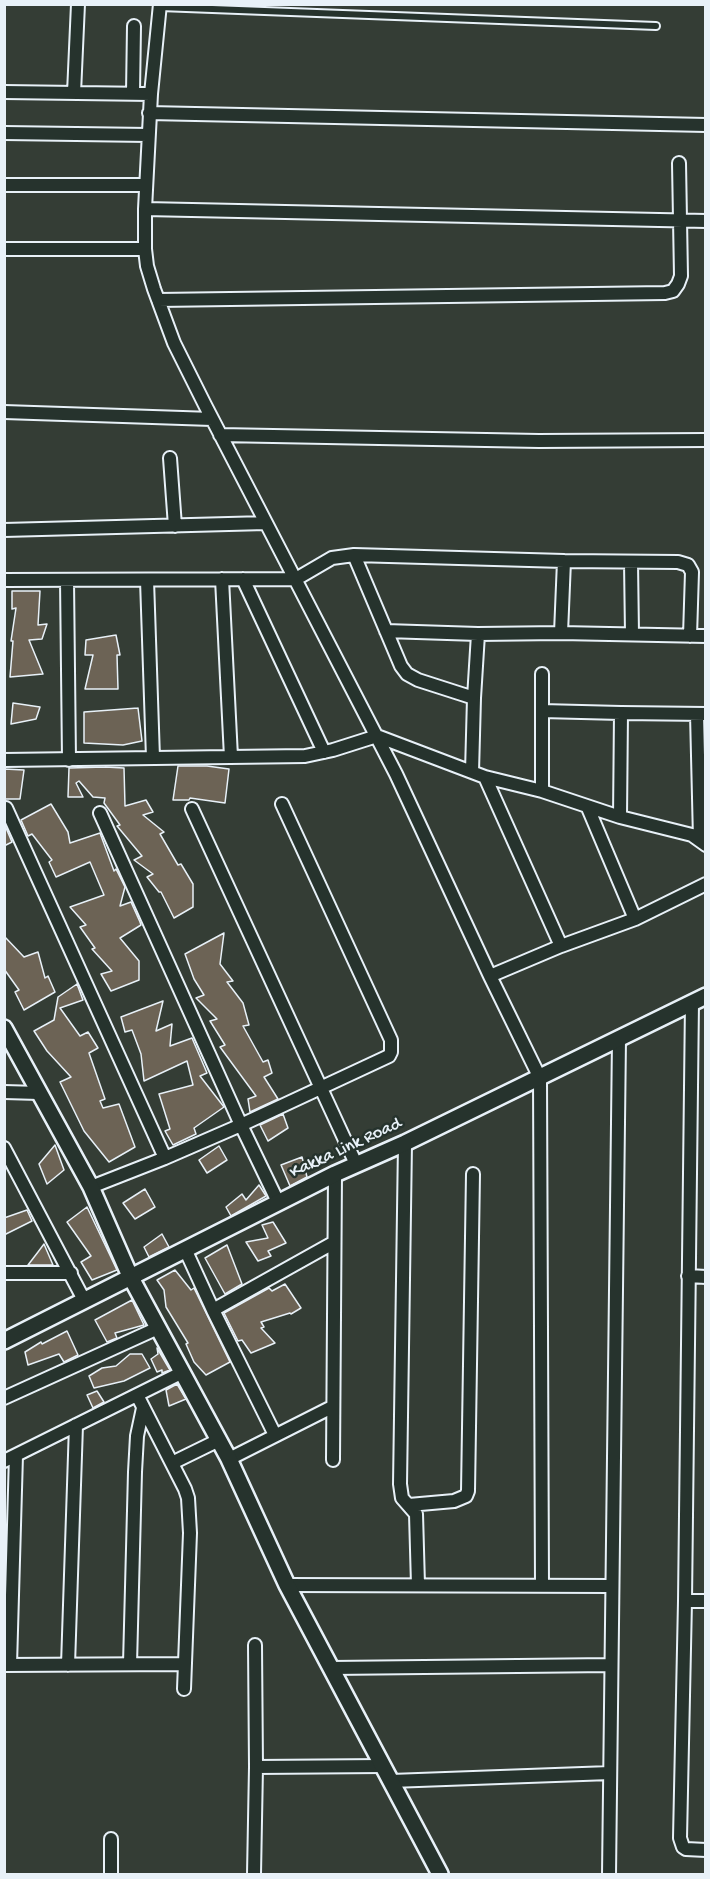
<!DOCTYPE html>
<style>
body{margin:0}
#map{position:relative;width:710px;height:1879px;overflow:hidden;background:#343d35;font-family:"Gochi Hand",sans-serif}
canvas{display:block}
.frame{position:absolute;inset:0;border:6px solid #e8f1f8;pointer-events:none}
</style>
<div id="map">
<canvas width="710" height="1879"></canvas>
<div class="frame"></div>
</div>
<script>
const ctx = document.querySelector('canvas').getContext('2d');
ctx.lineJoin = 'round';
function fill(path, color) { ctx.fillStyle = color; ctx.fill(path, 'evenodd'); }
const toPath = rows => new Path2D(rows.map(r => 'M' + r).join(''));
function trace(path, color, width, dash) { ctx.strokeStyle = color; ctx.lineWidth = width; ctx.lineCap = dash ? 'butt' : 'round'; ctx.setLineDash(dash || []); ctx.stroke(path); }
function write(font, color, halo, rows, align = 'center') {
  ctx.font = font + ' "Gochi Hand",sans-serif'; ctx.lineWidth = 5; ctx.setLineDash([]); ctx.textBaseline = 'middle'; ctx.strokeStyle = halo; ctx.fillStyle = color; for (const [text, x, y, turn = 0] of rows) {
    ctx.save(); ctx.translate(x, y); ctx.rotate((+turn || 0) * Math.PI / 180); ctx.textAlign = isNaN(turn) ? turn : align; if (halo) ctx.strokeText(text, 0, 0); ctx.fillText(text, 0, 0); ctx.restore();
  }
}
const building = toPath([
 [12,591,40,591,38,625,47,624,42,639,29,640,43,674,10,677,13,641,11,641,16,608,12,609,12,591],
 [116,635,120,655,117,655,118,689,85,689,93,655,85,655,86,640,116,635],
 [13,703,40,707,36,719,11,724,13,703],
 [138,708,142,741,123,745,84,743,84,712,138,708],
 [178,766,207,766,229,769,225,803,190,798,189,800,173,800,178,766],
 [105,767,124,768,125,806,146,800,153,812,143,815,164,832,160,834,178,865,181,864,193,884,193,907,174,918,161,892,159,892,147,877,153,874,134,860,142,856,117,826,120,825,104,803,105,798,93,797,79,781,76,783,83,797,68,797,69,768,105,767],
 [4,769,24,770,20,799,4,799,4,769],
 [51,804,68,832,70,843,100,833,114,871,116,869,125,887,120,906,131,902,140,922,141,925,120,938,139,961,139,980,111,991,101,974,112,971,92,949,95,948,80,927,86,925,70,907,104,895,90,862,56,877,49,862,52,860,32,834,28,836,21,820,51,804],
 [6,828,12,842,4,846,4,829,6,828],
 [224,933,220,964,233,981,227,982,243,1003,249,1025,243,1026,263,1062,268,1060,272,1073,264,1077,278,1099,250,1112,248,1099,256,1096,220,1047,225,1045,210,1021,217,1019,196,998,204,995,194,979,185,954,224,933],
 [4,936,24,957,38,952,45,978,48,976,55,992,24,1010,15,992,19,990,4,969,4,936],
 [77,984,83,1000,60,1008,80,1036,88,1032,98,1048,89,1053,105,1099,100,1101,103,1108,119,1104,135,1147,109,1162,84,1131,60,1082,71,1077,47,1051,34,1031,54,1020,58,997,77,984],
 [163,1001,156,1031,172,1024,170,1046,192,1038,207,1073,200,1076,224,1107,194,1128,196,1134,173,1145,165,1131,170,1129,159,1094,193,1085,187,1061,144,1081,141,1054,132,1030,125,1032,121,1017,163,1001],
 [283,1114,288,1128,268,1141,260,1125,283,1114],
 [55,1145,64,1170,47,1184,39,1164,55,1145],
 [219,1146,227,1160,207,1173,199,1160,219,1146],
 [302,1157,307,1177,290,1186,281,1165,302,1157],
 [259,1185,266,1196,231,1216,226,1207,242,1194,246,1200,259,1185],
 [145,1189,155,1207,135,1219,123,1203,145,1189],
 [87,1207,117,1270,92,1280,81,1262,91,1256,67,1222,87,1207],
 [27,1210,32,1221,4,1235,4,1218,27,1210],
 [273,1222,286,1243,268,1251,271,1256,258,1261,246,1242,268,1238,262,1225,273,1222],
 [162,1234,169,1247,149,1257,144,1247,162,1234],
 [44,1244,53,1265,28,1265,38,1252,44,1244],
 [227,1245,242,1284,225,1294,205,1258,227,1245],
 [175,1270,191,1290,194,1288,230,1362,206,1375,194,1362,186,1344,188,1343,166,1307,164,1290,157,1280,175,1270],
 [285,1284,301,1308,291,1314,290,1313,261,1322,264,1327,261,1328,275,1343,251,1353,242,1340,238,1341,224,1313,269,1288,272,1291,285,1284],
 [132,1300,144,1325,115,1333,117,1338,107,1342,95,1320,132,1300],
 [67,1331,78,1355,64,1362,59,1354,28,1365,25,1352,41,1342,42,1344,67,1331],
 [157,1348,170,1370,162,1373,162,1370,157,1372,151,1359,158,1354,157,1348],
 [130,1354,142,1354,150,1368,124,1381,94,1388,89,1376,102,1368,116,1366,130,1354],
 [177,1384,186,1399,169,1406,166,1390,177,1384],
 [97,1391,104,1402,93,1408,87,1395,97,1391]
]);
fill(building, '#6c6355');
trace(building, '#e8f1f8', 1.5);
const service = toPath([
 [160,7,656,26]
]);
const minor = toPath([
 [160,4,151,94,145,209,145,249,147,266,154,289,174,343,205,405,396,774,490,976,540,1078,542,1586],
 [4,92,151,94],
 [74,93,78,4],
 [133,93,134,26],
 [149,113,706,125],
 [4,133,148,135],
 [4,185,146,185],
 [145,209,706,221],
 [4,249,145,249],
 [158,300,665,293,673,291,678,284,681,276,679,163],
 [4,412,212,419],
 [220,435,539,441,706,440],
 [170,458,175,526],
 [4,530,266,523],
 [354,555,401,666,407,674,418,680,474,698],
 [631,562,632,634],
 [222,579,231,757],
 [243,579,324,752],
 [4,580,296,579,332,558,354,555,564,561,678,562,688,565,692,572,690,636],
 [67,580,69,760],
 [147,580,153,758],
 [386,631,478,634,561,633,564,561],
 [561,633,706,636],
 [542,711,621,713,706,714],
 [697,714,700,839],
 [4,760,305,756,333,750,377,736,485,777,542,791,620,817,692,835,706,845],
 [472,772,474,698,478,634],
 [485,777,561,946],
 [542,791,542,674],
 [6,808,165,1158],
 [588,808,635,919],
 [192,809,356,1164],
 [100,813,241,1125,278,1202],
 [620,817,621,713],
 [490,976,561,946,635,919,706,884],
 [692,1002,685,1601,680,1838,683,1847,686,1849,706,1850],
 [4,1092,39,1093],
 [405,1143,400,1484,402,1498,416,1514,418,1585],
 [4,1148,84,1300],
 [91,1187,165,1158,241,1125,389,1056,391,1052,391,1040,282,804],
 [185,1249,213,1310,275,1435],
 [4,1273,71,1273],
 [688,1276,706,1277],
 [213,1310,333,1243],
 [137,1395,185,1489,188,1498,190,1533,184,1689],
 [4,1398,158,1328],
 [229,1459,332,1407],
 [333,1460,335,1174],
 [4,1461,183,1372],
 [172,1463,219,1440],
 [409,1505,454,1501,466,1496,468,1491,473,1174],
 [287,1585,612,1586],
 [685,1601,706,1601],
 [130,1664,135,1472,137,1436,143,1408],
 [4,1665,185,1664],
 [10,1665,16,1455],
 [68,1665,76,1425],
 [331,1668,611,1665],
 [256,1767,383,1766],
 [391,1781,610,1773],
 [111,1839,111,1874],
 [254,1874,256,1767,255,1645],
 [609,1874,619,1039]
]);
const tertiary = toPath([
 [4,1028,91,1187,130,1276,229,1459,287,1585,440,1874],
 [4,1341,335,1174,405,1143,706,996]
]);
trace(service, '#e8f1f8', 10);
trace(minor, '#e8f1f8', 16);
trace(tertiary, '#e8f1f8', 20);
trace(service, '#26332d', 6);
trace(minor, '#26332d', 12);
trace(tertiary, '#26332d', 15);
write('18px', '#e8f1f8', '#26332d', [
 ["Kakka Link Road",346,1149,-25]
]);
</script>
